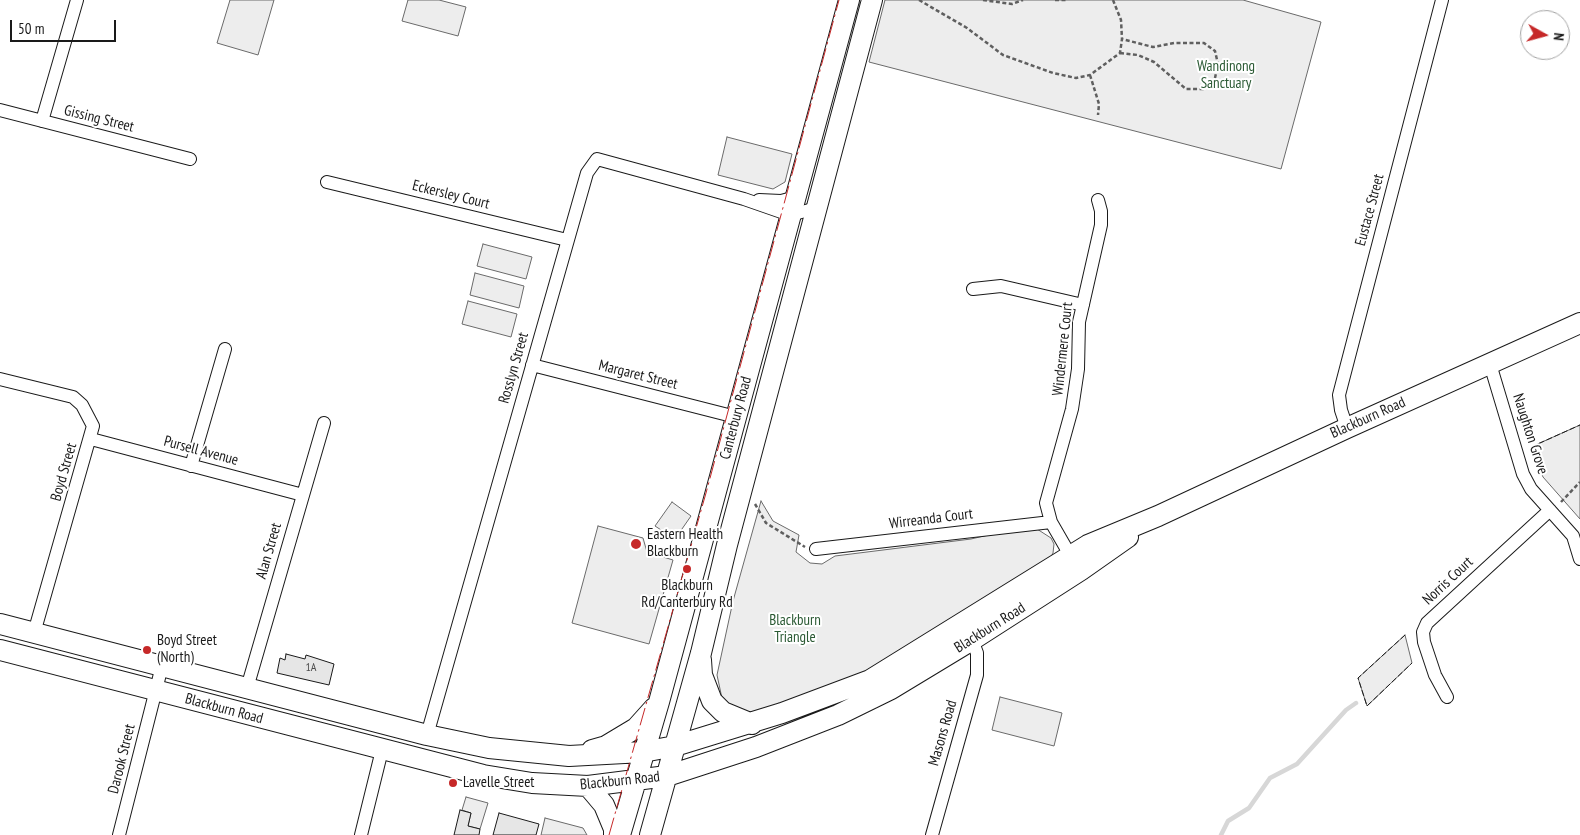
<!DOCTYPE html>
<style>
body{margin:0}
#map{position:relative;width:1580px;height:835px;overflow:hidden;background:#fff;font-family:"PT Sans Narrow",sans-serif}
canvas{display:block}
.north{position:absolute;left:1520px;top:10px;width:50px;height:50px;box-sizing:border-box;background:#fff;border:1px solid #a3a3a3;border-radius:50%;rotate:97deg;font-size:14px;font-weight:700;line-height:20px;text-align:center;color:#1a1a1a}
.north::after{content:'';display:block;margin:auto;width:18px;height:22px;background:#c62828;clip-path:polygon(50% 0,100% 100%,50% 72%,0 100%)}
.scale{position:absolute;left:10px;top:20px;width:106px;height:22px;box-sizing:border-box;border:2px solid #1a1a1a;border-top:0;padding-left:6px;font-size:15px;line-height:18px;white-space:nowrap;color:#1a1a1a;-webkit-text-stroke:4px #fff;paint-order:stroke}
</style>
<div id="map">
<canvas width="1580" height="835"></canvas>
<div class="north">N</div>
<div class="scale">50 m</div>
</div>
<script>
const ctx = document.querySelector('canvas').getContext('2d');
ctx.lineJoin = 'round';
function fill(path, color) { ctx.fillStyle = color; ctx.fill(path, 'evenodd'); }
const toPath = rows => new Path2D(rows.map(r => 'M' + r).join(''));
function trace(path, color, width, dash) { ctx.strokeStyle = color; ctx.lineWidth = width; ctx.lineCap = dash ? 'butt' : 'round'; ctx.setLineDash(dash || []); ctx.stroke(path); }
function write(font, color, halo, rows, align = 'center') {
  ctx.font = font + ' "PT Sans Narrow",sans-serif'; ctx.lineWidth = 4; ctx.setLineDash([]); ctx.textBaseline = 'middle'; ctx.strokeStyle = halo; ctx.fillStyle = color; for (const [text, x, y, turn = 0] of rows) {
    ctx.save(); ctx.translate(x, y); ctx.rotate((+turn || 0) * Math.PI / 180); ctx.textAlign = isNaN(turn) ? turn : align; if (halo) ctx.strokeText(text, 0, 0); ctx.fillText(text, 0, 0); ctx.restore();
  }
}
const built = toPath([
 [230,0,274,0,258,55,217,43,230,0],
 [408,0,439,0,466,7,458,36,402,21,408,0],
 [885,0,1243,0,1321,22,1281,169,869,62,885,0],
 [727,137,792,154,785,182,773,189,718,175,727,137],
 [483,244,532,257,526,279,477,266,483,244],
 [475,273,524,286,519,308,470,295,475,273],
 [468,301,517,314,511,337,462,324,468,301],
 [1580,425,1580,519,1543,477,1531,447,1580,425],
 [761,501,773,521,799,535,796,552,810,563,822,564,835,556,971,539,1027,526,1037,529,1051,538,1054,544,1053,553,1050,559,851,680,789,704,744,714,723,703,717,675,733,601,761,501],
 [672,502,691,516,675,539,655,526,672,502],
 [598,526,643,538,647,552,673,560,649,644,572,623,598,526],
 [1405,635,1412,663,1367,706,1358,678,1405,635],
 [1000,697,1062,713,1054,746,992,730,1000,697],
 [466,797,488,803,480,829,468,826,471,813,462,810,466,797],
 [545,818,583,828,587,835,541,835,545,818]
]);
fill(built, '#ededed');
trace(built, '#6a6a6a', 1);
trace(toPath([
 [1221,835,1228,821,1249,808,1270,778,1297,764,1346,710,1356,703]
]), '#d7d7d7', 4.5);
const building = toPath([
 [286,654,305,659,306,655,334,664,329,685,277,673,280,658,285,660,286,654],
 [460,810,471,813,468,826,480,829,479,835,454,835,460,810],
 [499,813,539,824,536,835,493,835,499,813]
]);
fill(building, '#e6e6e6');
trace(building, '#1a1a1a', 1);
const street = toPath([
 [0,110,190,159],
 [42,121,77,0],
 [327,182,567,240],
 [759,200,781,201,796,197],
 [973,289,1001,286,1083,305],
 [1490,364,1523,474,1531,489,1573,536,1580,559],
 [532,365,736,417],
 [0,379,73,397,82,405,93,426,34,633],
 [1347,428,1341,410,1339,395,1442,0],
 [91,439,303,495],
 [191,466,225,349],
 [816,549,1051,522],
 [1070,555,1051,522,1046,503,1072,409,1078,369,1079,322,1101,225,1101,211,1098,200],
 [247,688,324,423],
 [1447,697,1435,675,1424,642,1423,632,1427,623,1550,510],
 [427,735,587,173,597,159,744,199,790,215,817,208],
 [119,835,162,666],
 [361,835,382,750],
 [932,835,977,675,977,653,972,640]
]);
const primary = toPath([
 [0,624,427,735,489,748,569,756,643,752,675,746,782,713,870,680,1088,545,1158,516,1347,428,1580,323],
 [0,650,483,775,532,783,588,786,667,776,756,747,838,715,891,689,972,640,1081,570,1128,537],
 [701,660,702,675,712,701,723,712,752,724],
 [592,750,606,746,636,728,654,708],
 [588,786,604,805,614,829,614,835],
 [620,835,659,702,849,0],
 [650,835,701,653,727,545,872,0]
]);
trace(street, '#1a1a1a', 14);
trace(primary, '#1a1a1a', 22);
trace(toPath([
 [919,0,967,28,1003,55,1053,73,1076,78,1090,75,1120,53,1122,39,1121,20,1113,0],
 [983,0,1012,4,1023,0],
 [1055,0,1068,0],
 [1120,53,1138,55,1154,62,1186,89,1203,89,1215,78,1218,64,1215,51,1204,43,1174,43,1153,47,1122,39],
 [1090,75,1099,104,1098,115],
 [1561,502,1580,482],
 [755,504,766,523,805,547]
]), '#5f5f5f', 2.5, [4, 2.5]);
trace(street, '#fff', 12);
trace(primary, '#fff', 20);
trace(toPath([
 [1531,447,1580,425],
 [1405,635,1358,678,1367,706,1412,663]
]), '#1a1a1a', 1, [6, 2.5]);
trace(toPath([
 [609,835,706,493,839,0]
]), '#c62828', 1, [18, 4, 2.5, 4]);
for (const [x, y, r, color] of [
 [636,544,6,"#c62828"],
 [687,569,5,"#c62828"],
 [147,650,5,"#c62828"],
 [453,783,5,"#c62828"]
]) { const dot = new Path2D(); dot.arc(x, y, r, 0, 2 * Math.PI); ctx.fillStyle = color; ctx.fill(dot); trace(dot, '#fff', 2); }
write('12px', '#4d4d4d', null, [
 ["1A",311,668]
]);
write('15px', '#2b5a34', '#fff', [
 ["Wandinong",1226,67],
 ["Sanctuary",1226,84],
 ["Blackburn",795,621],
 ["Triangle",795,638]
]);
write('15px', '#1a1a1a', '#fff', [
 ["Gissing Street",99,119,14],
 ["Eckersley Court",451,195,14],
 ["Eustace Street",1370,210,-75],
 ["Windermere Court",1063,349,-84],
 ["Rosslyn Street",514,368,-74],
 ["Margaret Street",638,375,14],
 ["Canterbury Road",736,418,-75],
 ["Blackburn Road",1368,418,-24],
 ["Naughton Grove",1530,434,72],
 ["Pursell Avenue",201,451,15],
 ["Boyd Street",64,472,-74],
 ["Wirreanda Court",931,519,-7],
 ["Alan Street",269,551,-74],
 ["Norris Court",1448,581,-43],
 ["Blackburn Road",990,628,-32],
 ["Blackburn Road",224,709,15],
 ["Masons Road",943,733,-74],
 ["Darook Street",122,759,-76],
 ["Blackburn Road",620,781,-6]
]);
write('15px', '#1a1a1a', '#fff', [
 ["Eastern Health",647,535],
 ["Blackburn",647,552],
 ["Blackburn",687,586,"center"],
 ["Rd/Canterbury Rd",687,603,"center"],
 ["Boyd Street",157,641],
 ["(North)",157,658],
 ["Lavelle Street",463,783]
], 'left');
</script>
